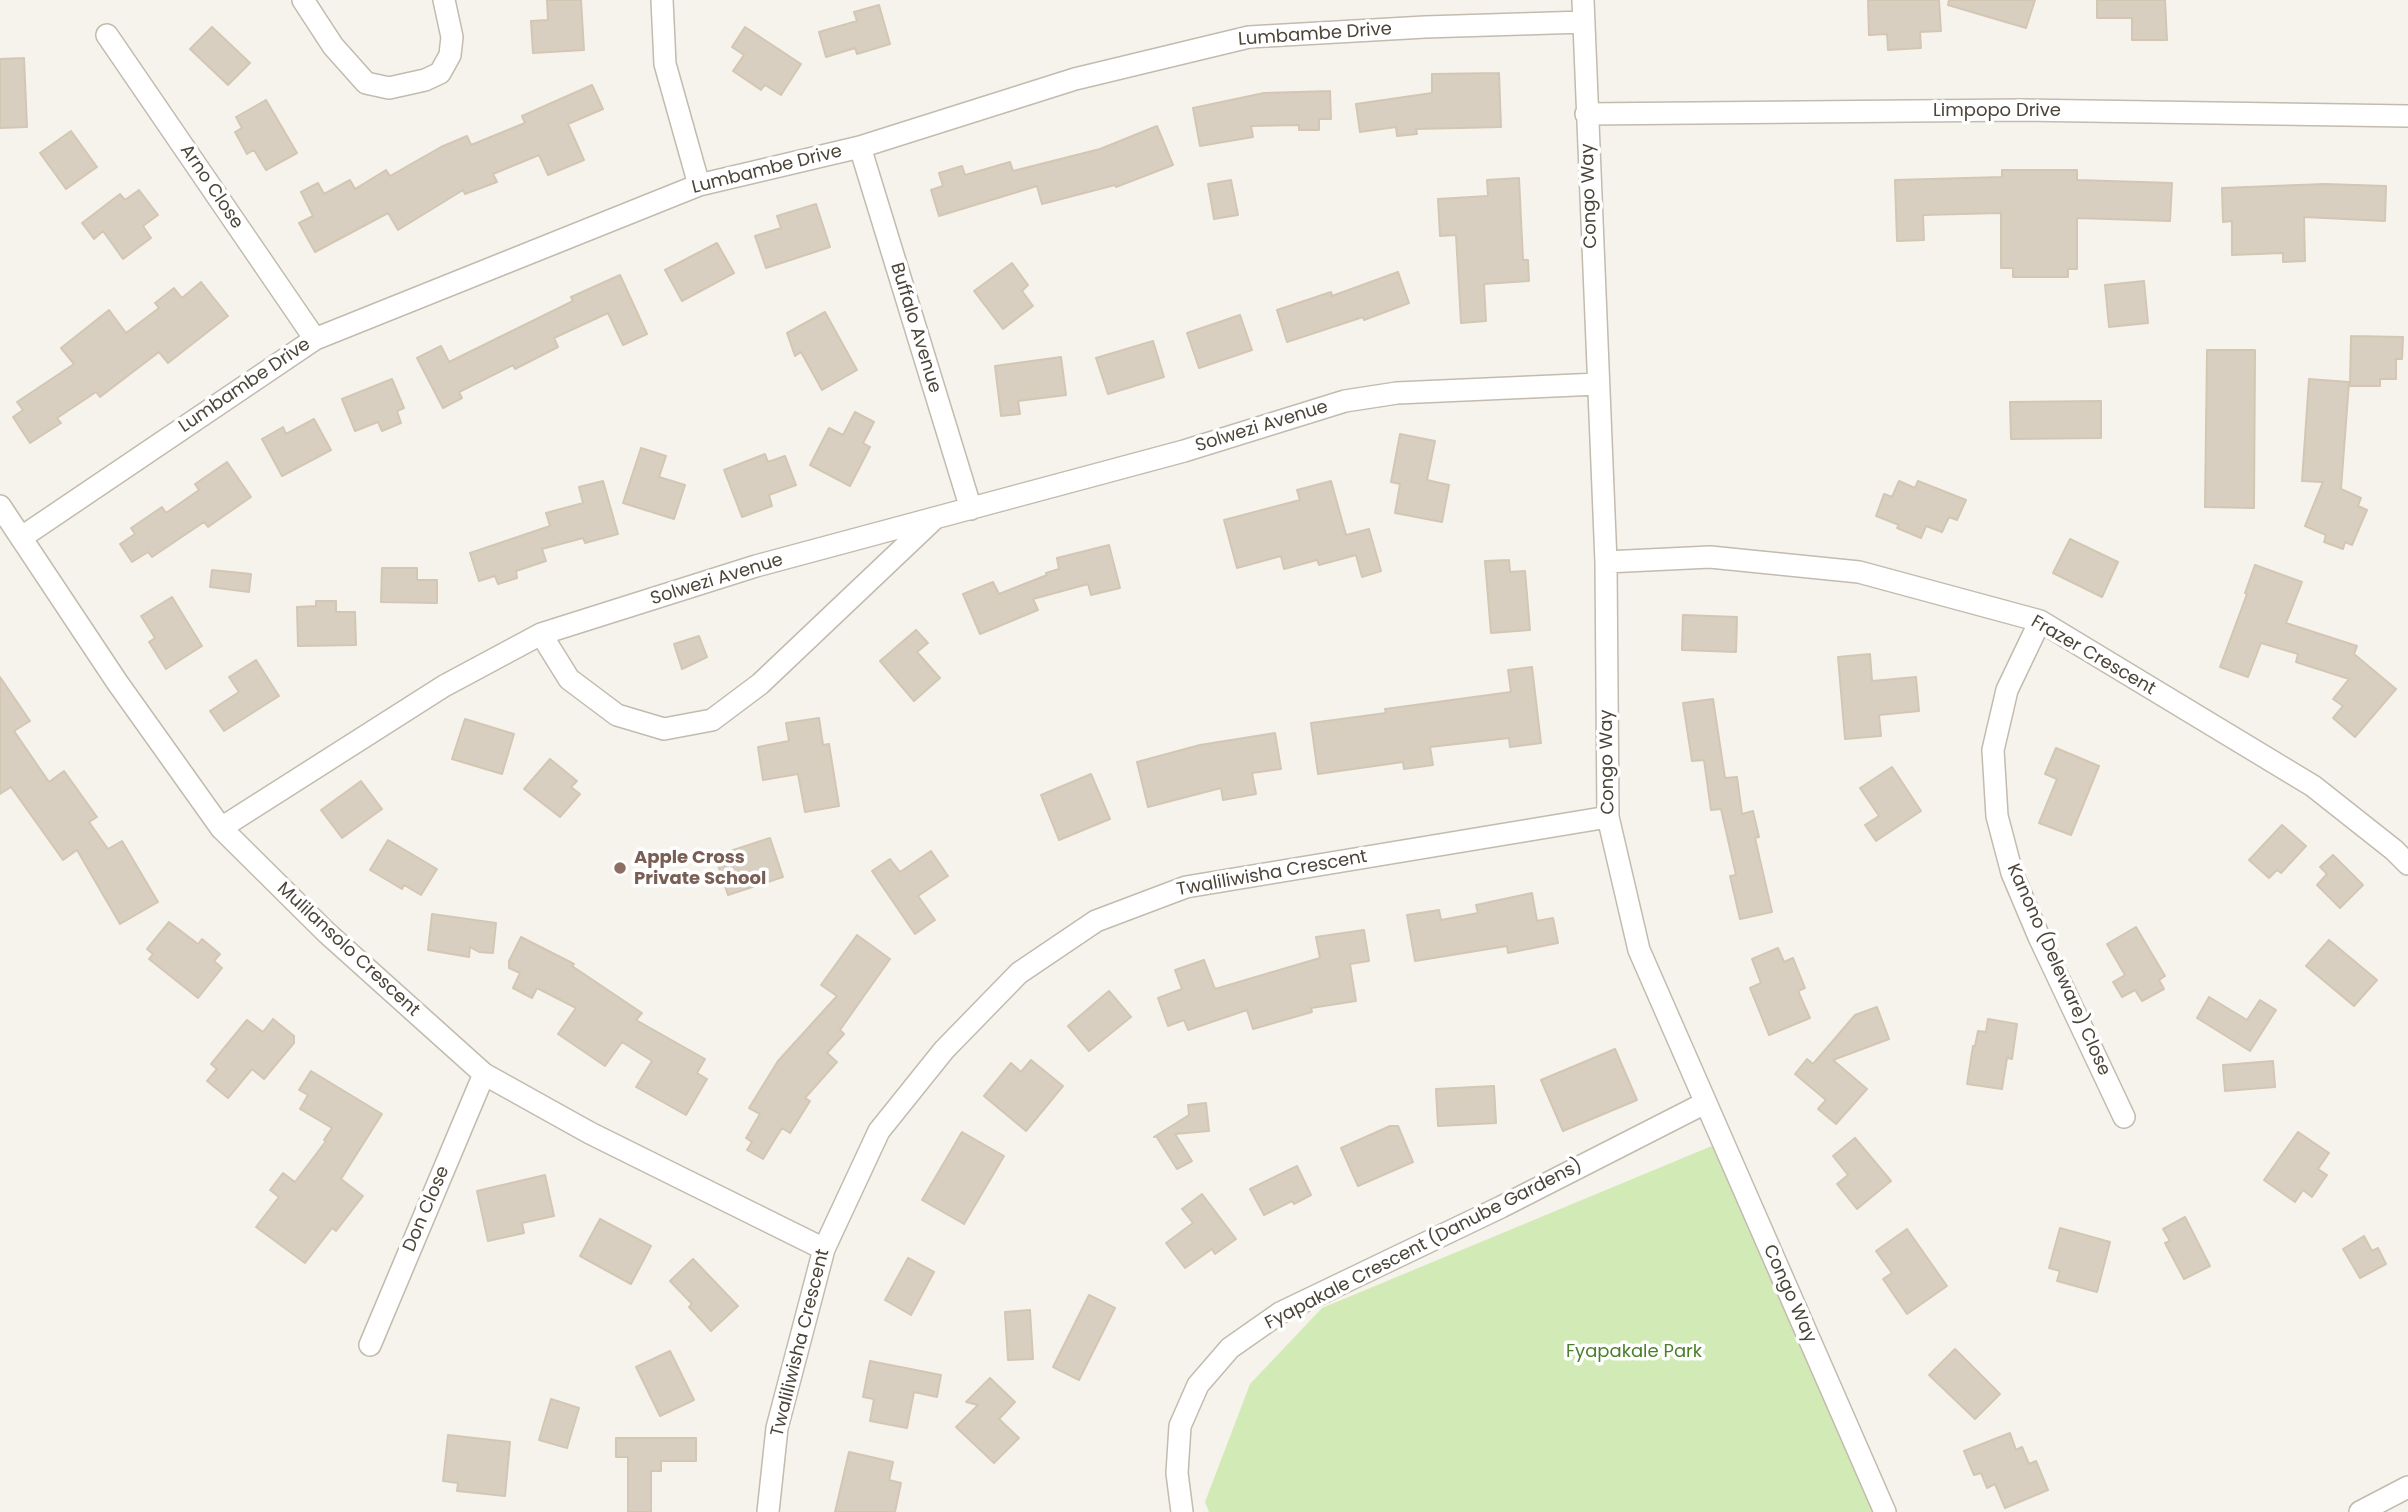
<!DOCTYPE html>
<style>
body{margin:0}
canvas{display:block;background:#f6f3ec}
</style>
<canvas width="2408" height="1512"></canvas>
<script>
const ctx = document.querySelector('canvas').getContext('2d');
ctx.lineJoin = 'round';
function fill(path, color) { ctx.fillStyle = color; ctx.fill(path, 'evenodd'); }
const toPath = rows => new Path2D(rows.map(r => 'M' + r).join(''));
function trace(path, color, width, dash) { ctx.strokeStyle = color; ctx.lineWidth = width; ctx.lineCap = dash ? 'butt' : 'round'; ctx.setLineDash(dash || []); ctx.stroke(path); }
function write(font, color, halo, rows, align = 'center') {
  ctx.font = font + ' Poppins,sans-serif'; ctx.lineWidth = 7; ctx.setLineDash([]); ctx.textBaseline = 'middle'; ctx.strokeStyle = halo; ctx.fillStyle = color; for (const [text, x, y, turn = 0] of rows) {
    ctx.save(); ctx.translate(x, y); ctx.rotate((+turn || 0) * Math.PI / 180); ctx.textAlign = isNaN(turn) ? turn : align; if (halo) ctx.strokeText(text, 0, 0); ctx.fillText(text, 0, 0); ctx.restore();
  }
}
fill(toPath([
 [1719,1143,1878,1512,1209,1512,1205,1502,1250,1384,1322,1308]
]), '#d2eab5');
const building = toPath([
 [547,0,581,0,584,50,533,53,531,21,548,20,547,0],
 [1868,0,1939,0,1941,31,1920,32,1921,48,1888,50,1887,34,1869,35,1868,0],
 [1949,0,2035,0,2026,28,1948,5,1949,0],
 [2097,0,2165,0,2167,40,2132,40,2132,18,2097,18,2097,0],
 [879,5,890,44,857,54,855,48,826,57,819,32,857,21,854,12,879,5],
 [212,27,250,63,228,85,190,49,212,27],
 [745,27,801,64,781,95,765,85,761,90,733,71,744,55,732,47,745,27],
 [24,58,27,127,0,128,0,59,24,58],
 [1499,73,1501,127,1416,129,1417,134,1397,136,1396,127,1360,132,1356,104,1432,93,1432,74,1499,73],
 [592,85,603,109,568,124,584,160,548,175,539,155,493,174,497,182,465,194,463,190,398,230,388,213,315,252,299,223,313,216,301,192,318,183,324,194,350,180,355,189,386,170,390,176,441,147,467,136,471,145,525,123,522,116,592,85],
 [1330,91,1331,119,1319,119,1319,130,1299,130,1299,125,1251,126,1253,137,1200,146,1193,108,1264,93,1330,91],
 [266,100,297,153,266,170,254,150,247,154,235,132,242,128,236,117,266,100],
 [1157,126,1173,165,1116,187,1115,185,1042,204,1037,186,939,216,931,190,943,186,939,173,962,166,965,175,1010,162,1013,171,1100,149,1157,126],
 [71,131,97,167,66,189,40,153,71,131],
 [2002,170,2077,170,2077,180,2172,183,2170,221,2077,218,2077,269,2068,269,2068,277,2013,277,2013,268,2001,268,2001,213,1923,215,1924,240,1897,241,1895,180,2002,177,2002,170],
 [1519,178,1523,260,1528,260,1529,281,1484,284,1486,321,1461,323,1456,235,1440,236,1438,199,1488,196,1487,180,1519,178],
 [1231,180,1238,215,1214,219,1208,184,1231,180],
 [2324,184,2386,186,2385,221,2304,217,2305,261,2283,262,2283,253,2232,255,2232,221,2223,222,2222,188,2324,184],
 [139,190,158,215,143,226,151,238,123,259,103,231,94,239,82,223,120,194,125,200,139,190],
 [816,204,830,247,766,268,755,236,781,228,777,216,816,204],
 [717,243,734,273,682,301,665,270,717,243],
 [1012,263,1028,285,1022,291,1033,306,1003,329,974,291,1012,263],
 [1398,272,1409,303,1364,320,1363,317,1287,342,1277,310,1331,292,1332,296,1398,272],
 [620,275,647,334,623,345,608,313,554,338,558,347,515,369,513,365,459,392,462,398,443,408,417,358,441,346,449,362,573,301,571,297,620,275],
 [2144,281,2148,323,2109,327,2105,285,2144,281],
 [201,282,228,316,168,363,159,352,100,397,96,392,57,418,61,423,30,443,13,417,23,410,17,402,74,364,61,348,109,310,126,333,159,308,155,303,174,288,182,298,201,282],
 [825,312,857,370,822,390,801,352,795,356,787,333,825,312],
 [1240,315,1252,350,1199,368,1187,333,1240,315],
 [2351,336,2403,337,2402,359,2396,359,2396,379,2380,379,2380,386,2350,386,2351,336],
 [1153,341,1164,377,1108,394,1096,358,1153,341],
 [2207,350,2255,350,2254,508,2205,507,2207,350],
 [1061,357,1066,395,1018,401,1020,414,1001,416,995,366,1061,357],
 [392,379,404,408,397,411,401,423,382,431,378,422,355,431,342,399,392,379],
 [2309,379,2349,382,2341,489,2361,498,2358,506,2367,510,2352,545,2345,542,2343,549,2324,542,2326,535,2305,526,2323,482,2302,481,2309,379],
 [2101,401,2101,438,2011,439,2010,402,2101,401],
 [855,412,874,422,863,443,870,447,850,486,810,465,829,428,843,435,855,412],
 [314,419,331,450,282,476,262,439,283,427,286,434,314,419],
 [1400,434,1435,441,1427,480,1449,485,1442,522,1395,513,1400,484,1391,482,1400,434],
 [641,448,666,456,659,477,685,485,674,519,623,503,641,448],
 [765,454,768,462,785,456,796,485,769,495,772,506,742,517,724,470,765,454],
 [227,462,251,497,208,527,204,522,152,557,148,552,132,562,120,544,135,534,131,528,162,507,166,513,199,490,195,484,227,462],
 [603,481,618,534,585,543,583,538,542,549,546,561,516,571,517,578,498,584,495,576,479,581,470,553,550,526,546,513,583,503,579,487,603,481],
 [1331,481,1346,535,1369,529,1381,571,1362,577,1356,555,1319,565,1317,560,1284,569,1281,556,1237,568,1224,520,1300,500,1297,490,1331,481],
 [1899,481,1915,488,1918,481,1966,500,1957,520,1949,517,1942,532,1926,526,1921,538,1897,528,1899,525,1876,516,1884,494,1892,497,1899,481],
 [2070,539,2118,562,2102,597,2053,573,2070,539],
 [1109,545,1120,588,1091,595,1088,584,1033,599,1038,610,980,634,963,594,993,582,999,594,1047,575,1046,573,1059,569,1057,558,1109,545],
 [1509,560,1510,572,1525,571,1530,630,1491,633,1485,561,1509,560],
 [2255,565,2302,582,2286,623,2357,646,2354,654,2396,689,2355,737,2333,718,2343,706,2333,699,2349,679,2296,662,2298,654,2261,643,2248,677,2220,667,2247,594,2245,593,2255,565],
 [382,568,417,568,417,580,437,580,437,603,381,602,382,568],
 [212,570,251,574,249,592,210,587,212,570],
 [172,597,202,646,166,669,149,642,155,638,141,616,172,597],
 [316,601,336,601,336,612,355,612,356,645,298,646,297,607,316,606,316,601],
 [1683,615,1737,617,1736,652,1682,650,1683,615],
 [916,630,928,643,917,652,940,678,914,701,880,661,916,630],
 [699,636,707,657,682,669,674,644,699,636],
 [1870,654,1872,681,1916,677,1919,711,1879,715,1881,736,1845,739,1838,657,1870,654],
 [256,660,279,696,224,731,210,711,239,692,229,677,256,660],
 [1532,667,1541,743,1510,747,1509,738,1430,747,1433,765,1404,769,1403,762,1318,774,1311,723,1386,713,1385,709,1511,692,1508,670,1532,667],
 [0,677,30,721,14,731,49,782,64,771,97,817,89,822,108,849,122,841,158,902,120,924,77,850,63,860,11,787,0,794,0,677],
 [1713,699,1725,778,1737,777,1742,814,1753,811,1759,837,1755,838,1772,912,1740,919,1730,876,1736,875,1721,809,1711,810,1704,760,1692,761,1683,703,1713,699],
 [819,718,823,745,829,744,839,806,805,812,798,774,763,780,758,747,789,741,786,723,819,718],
 [465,719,514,734,502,774,452,759,465,719],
 [1275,733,1281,769,1252,773,1256,794,1223,800,1221,788,1148,807,1137,762,1200,745,1275,733],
 [2056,748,2099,766,2071,835,2039,823,2057,779,2045,774,2056,748],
 [550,759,577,781,571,787,580,794,560,817,524,789,550,759],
 [1892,767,1921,811,1876,841,1865,825,1879,816,1860,788,1892,767],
 [1091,774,1110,819,1059,840,1041,795,1091,774],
 [361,781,382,809,342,838,321,810,361,781],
 [2282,825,2306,846,2281,873,2277,870,2269,878,2249,860,2282,825],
 [770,838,783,877,728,895,715,856,770,838],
 [388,840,437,869,421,895,404,885,402,889,370,870,388,840],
 [931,851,948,876,918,896,935,920,915,934,872,871,890,859,900,872,931,851],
 [2333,855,2363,885,2340,908,2317,885,2327,874,2320,867,2333,855],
 [1532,893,1537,921,1553,918,1558,943,1508,953,1507,946,1415,961,1407,915,1439,910,1441,920,1478,913,1476,905,1532,893],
 [432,914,496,923,493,953,479,952,470,947,469,957,428,950,432,914],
 [169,922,198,944,202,939,220,954,214,961,222,968,198,998,149,959,153,954,147,949,169,922],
 [2136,927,2165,976,2159,980,2164,989,2142,1001,2135,990,2122,997,2113,982,2125,975,2107,944,2136,927],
 [1364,930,1369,961,1350,964,1356,1001,1311,1008,1312,1012,1253,1029,1247,1010,1188,1030,1184,1020,1168,1026,1158,998,1182,989,1175,970,1204,960,1215,989,1320,958,1316,937,1364,930],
 [857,935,890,959,840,1030,844,1034,827,1053,837,1062,805,1098,810,1101,790,1133,782,1128,763,1159,747,1150,752,1142,746,1138,760,1114,749,1108,778,1061,837,996,821,985,857,935],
 [521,937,574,964,572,966,642,1013,636,1020,705,1059,697,1073,707,1079,686,1115,636,1087,652,1061,622,1042,605,1066,558,1034,576,1008,537,988,532,998,513,988,520,973,509,968,509,961,521,937],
 [2329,940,2377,980,2354,1006,2306,966,2329,940],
 [1778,948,1784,962,1793,958,1805,988,1798,991,1810,1018,1769,1035,1750,988,1761,983,1752,959,1778,948],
 [1109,991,1131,1017,1089,1051,1068,1026,1109,991],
 [2209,997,2247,1020,2260,1000,2276,1010,2250,1051,2197,1018,2209,997],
 [1877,1007,1889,1039,1833,1060,1867,1089,1836,1124,1818,1109,1826,1100,1795,1074,1807,1059,1813,1064,1855,1015,1877,1007],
 [273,1019,294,1036,294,1043,264,1079,252,1069,228,1098,207,1081,217,1069,211,1064,247,1020,263,1032,273,1019],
 [1988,1019,2017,1024,2012,1059,2007,1058,2002,1089,1967,1084,1973,1046,1975,1046,1978,1031,1986,1032,1988,1019],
 [1615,1049,1637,1100,1563,1131,1541,1080,1615,1049],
 [1031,1060,1063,1086,1026,1131,984,1096,1011,1063,1021,1072,1031,1060],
 [2273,1061,2275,1087,2225,1091,2223,1065,2273,1061],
 [311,1071,382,1114,341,1179,363,1196,336,1231,332,1228,305,1263,256,1227,279,1197,270,1190,283,1173,295,1182,326,1141,324,1140,332,1128,300,1109,308,1095,299,1090,311,1071],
 [1494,1086,1496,1123,1438,1126,1436,1089,1494,1086],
 [1206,1103,1209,1131,1175,1134,1192,1161,1177,1169,1156,1136,1154,1137,1189,1115,1188,1105,1206,1103],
 [1390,1126,1398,1126,1413,1162,1358,1186,1341,1148,1390,1126],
 [962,1132,1004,1156,964,1224,922,1200,962,1132],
 [2298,1132,2329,1153,2318,1169,2327,1175,2312,1197,2303,1190,2295,1202,2264,1180,2298,1132],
 [1855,1138,1891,1181,1857,1209,1837,1184,1848,1175,1833,1156,1855,1138],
 [1297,1166,1311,1195,1294,1204,1292,1201,1264,1215,1250,1189,1297,1166],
 [545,1175,554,1216,522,1223,524,1233,488,1241,477,1191,545,1175],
 [1202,1194,1236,1239,1215,1254,1212,1249,1185,1268,1166,1243,1193,1223,1182,1209,1202,1194],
 [2185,1217,2210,1266,2184,1279,2165,1243,2170,1241,2163,1229,2185,1217],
 [600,1219,651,1246,631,1284,580,1256,600,1219],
 [2060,1228,2110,1242,2097,1292,2057,1281,2060,1271,2049,1268,2060,1228],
 [1907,1229,1947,1286,1907,1314,1883,1279,1892,1273,1876,1251,1907,1229],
 [2364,1236,2372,1251,2378,1248,2386,1264,2360,1278,2343,1249,2364,1236],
 [908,1258,934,1272,911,1315,885,1300,908,1258],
 [693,1259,738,1306,711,1331,689,1307,692,1304,670,1281,693,1259],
 [1089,1295,1115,1308,1079,1380,1053,1367,1089,1295],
 [1030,1310,1033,1359,1008,1360,1005,1312,1030,1310],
 [1955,1349,2000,1394,1975,1419,1929,1375,1955,1349],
 [670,1351,694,1400,660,1416,636,1367,670,1351],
 [870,1361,941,1375,937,1397,914,1392,907,1428,870,1421,874,1399,863,1397,870,1361],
 [990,1378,1015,1402,999,1419,1019,1438,994,1463,956,1427,978,1405,966,1402,990,1378],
 [551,1399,579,1408,567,1448,539,1440,551,1399],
 [2010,1433,2016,1450,2022,1447,2029,1464,2036,1461,2048,1490,2005,1508,1995,1484,1987,1488,1981,1473,1974,1475,1964,1451,2010,1433],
 [448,1435,510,1442,505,1496,457,1491,458,1483,443,1481,448,1435],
 [616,1438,696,1438,696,1461,661,1461,661,1471,651,1471,651,1512,628,1512,628,1457,616,1457,616,1438],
 [849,1452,893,1462,889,1480,901,1483,895,1512,835,1512,849,1452]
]);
fill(building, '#d8cfc1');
trace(building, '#d3c7b4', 2);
const street = toPath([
 [303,0,333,46,366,83,389,88,425,80,440,73,450,55,452,37,444,0],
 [662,0,665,64,699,185],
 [1583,0,1606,562,1608,817,1639,950,1885,1512],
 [107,35,315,339],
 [1586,114,2021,110,2408,116],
 [860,147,971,509],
 [0,506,117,682,221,828,327,933,484,1074,590,1133,824,1249],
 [22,537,315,339,699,185,860,147,1075,79,1249,37,1425,27,1584,22],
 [1606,562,1710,557,1859,572,2040,621,2313,786,2394,850,2408,864],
 [2040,621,2007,690,1993,750,1997,816,2012,873,2039,937,2124,1117],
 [541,634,569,679,617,715,664,729,712,720,760,684,933,520],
 [221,828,444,686,541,634,756,566,1184,451,1345,401,1397,393,1598,384],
 [370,1345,484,1074],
 [768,1512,777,1428,824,1249,879,1131,944,1050,1019,973,1096,921,1186,887,1608,817],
 [1182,1512,1177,1473,1180,1426,1198,1385,1230,1348,1280,1313,1501,1207,1705,1103],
 [2360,1512,2408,1487]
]);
trace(street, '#c2bbae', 24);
trace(street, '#fff', 21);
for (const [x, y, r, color] of [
 [620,868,7,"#8d6e63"]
]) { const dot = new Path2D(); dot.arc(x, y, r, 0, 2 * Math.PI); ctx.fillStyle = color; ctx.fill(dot); trace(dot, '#fff', 2.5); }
write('18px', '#4b4439', '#fff', [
 ["Lumbambe Drive",1315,35,-4],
 ["Limpopo Drive",1997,111],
 ["Lumbambe Drive",767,170,-14],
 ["Arno Close",211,187,56],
 ["Congo Way",1590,196,-92],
 ["Buffalo Avenue",915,328,73],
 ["Lumbambe Drive",245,386,-34],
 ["Solwezi Avenue",1262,427,-17],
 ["Solwezi Avenue",717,580,-17],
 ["Frazer Crescent",2093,656,30],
 ["Congo Way",1608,762,-91],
 ["Twaliliwisha Crescent",1272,874,-10],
 ["Mulilansolo Crescent",348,950,43],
 ["Kanono (Deleware) Close",2058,970,66],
 ["Don Close",427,1209,-67],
 ["Fyapakale Crescent (Danube Gardens)",1424,1245,-27],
 ["Congo Way",1789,1294,66],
 ["Twaliliwisha Crescent",801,1343,-76]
]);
write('bold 18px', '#785e54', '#fff', [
 ["Apple Cross",634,858],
 ["Private School",634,879]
], 'left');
write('18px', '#4a7f2a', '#fff', [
 ["Fyapakale Park",1634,1352]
]);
</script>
